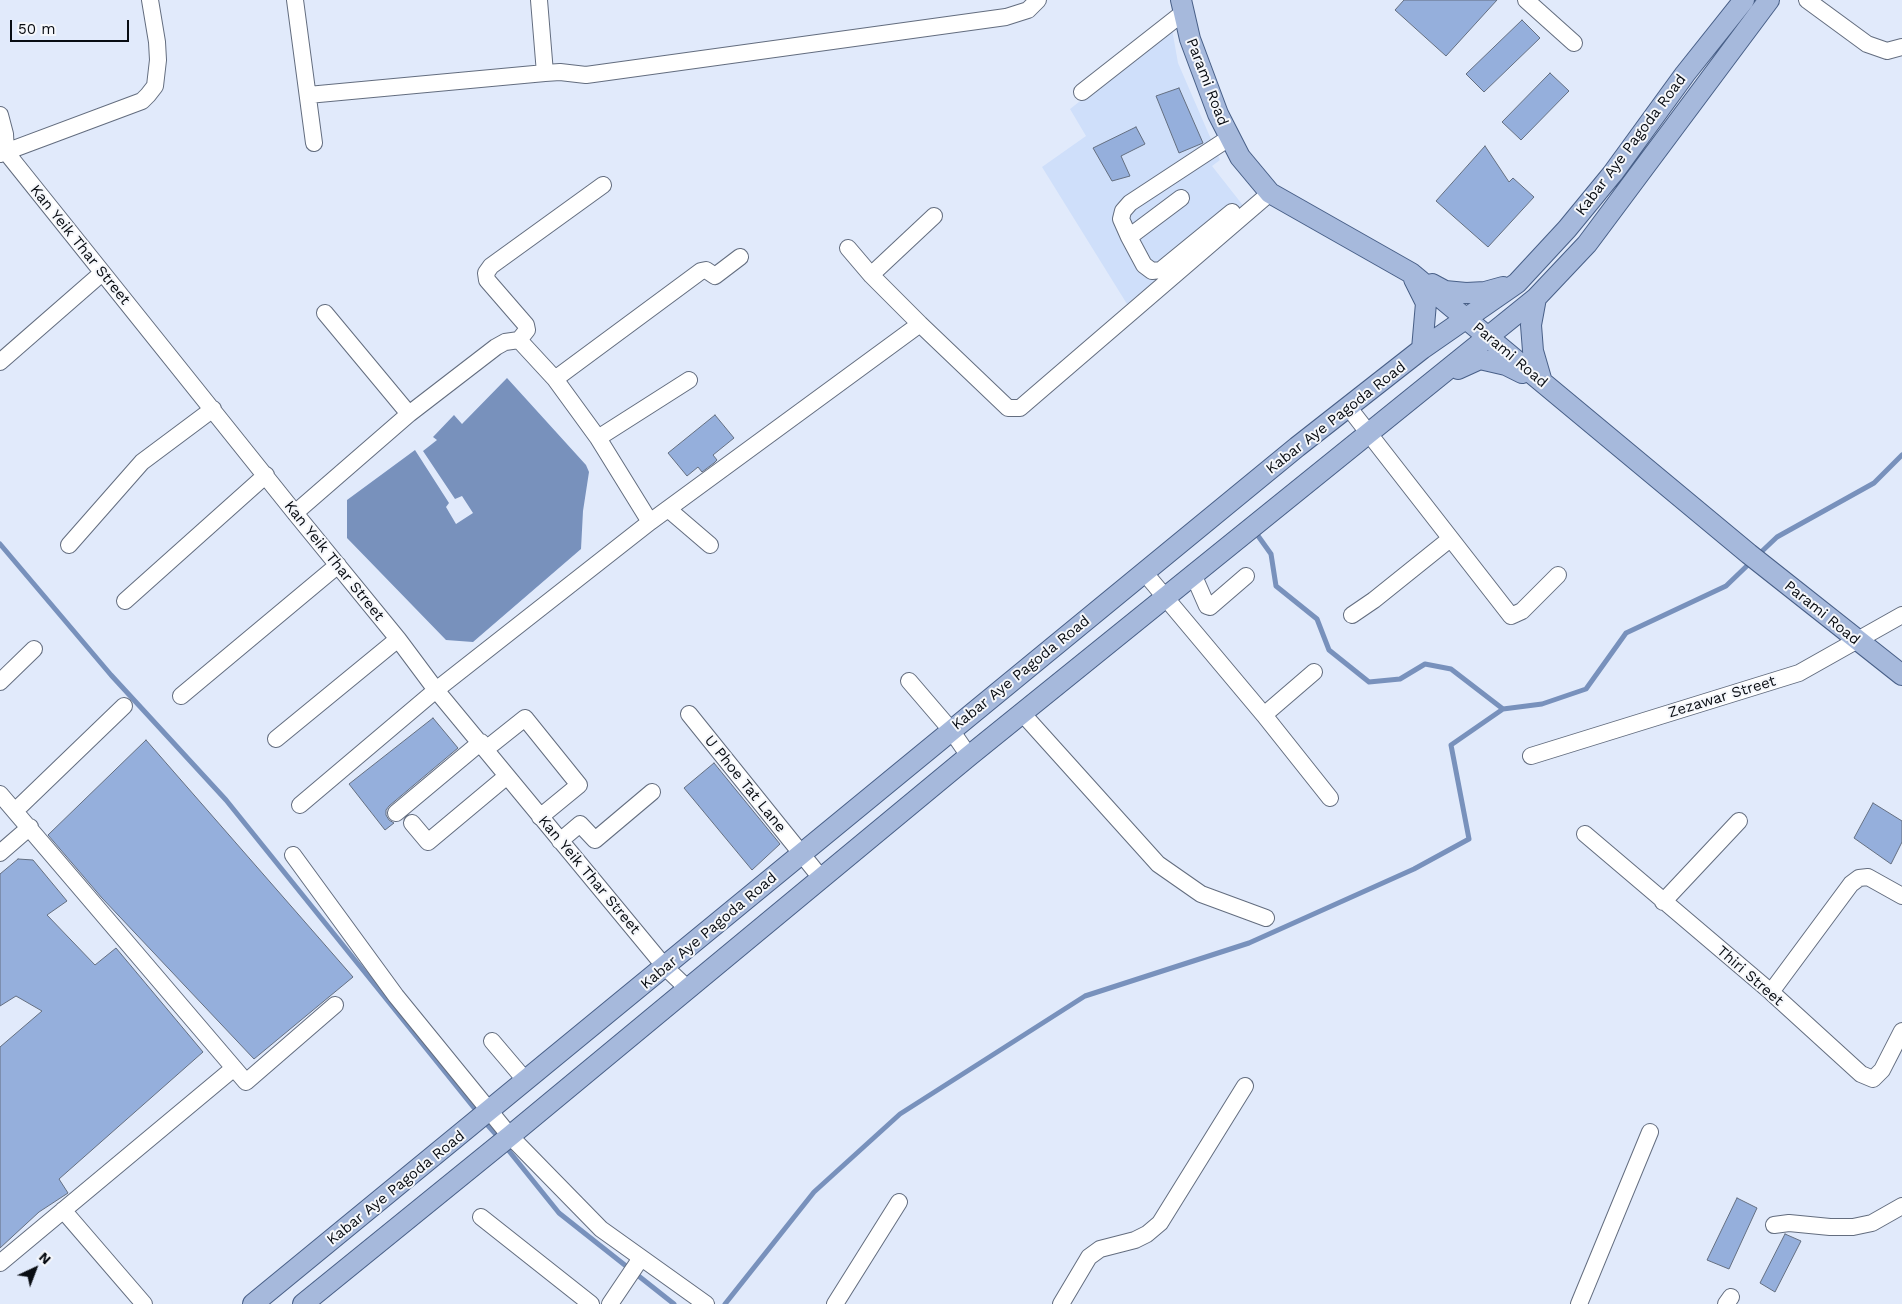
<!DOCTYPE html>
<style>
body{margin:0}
#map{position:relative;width:1902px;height:1304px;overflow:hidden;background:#e1eafb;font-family:"Work Sans",sans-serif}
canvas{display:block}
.north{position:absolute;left:10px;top:1244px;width:50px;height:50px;-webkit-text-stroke:4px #f5f7fb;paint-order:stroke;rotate:43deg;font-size:14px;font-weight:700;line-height:20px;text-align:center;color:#090d13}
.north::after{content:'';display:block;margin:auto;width:18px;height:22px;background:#090d13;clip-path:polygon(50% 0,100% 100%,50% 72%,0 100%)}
.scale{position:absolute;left:10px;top:20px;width:119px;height:22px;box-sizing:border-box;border:2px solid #090d13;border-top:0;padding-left:6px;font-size:15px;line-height:18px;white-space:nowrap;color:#090d13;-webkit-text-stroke:4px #f5f7fb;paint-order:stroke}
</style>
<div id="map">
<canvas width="1902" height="1304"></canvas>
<div class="north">N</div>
<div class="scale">50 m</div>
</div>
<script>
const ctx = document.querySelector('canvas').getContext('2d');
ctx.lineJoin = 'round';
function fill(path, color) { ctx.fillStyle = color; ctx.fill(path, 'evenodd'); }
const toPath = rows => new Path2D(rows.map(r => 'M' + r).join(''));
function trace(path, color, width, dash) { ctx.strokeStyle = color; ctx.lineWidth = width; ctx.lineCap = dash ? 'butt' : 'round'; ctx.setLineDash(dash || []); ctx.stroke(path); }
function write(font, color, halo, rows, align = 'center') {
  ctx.font = font + ' "Work Sans",sans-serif'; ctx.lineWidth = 4; ctx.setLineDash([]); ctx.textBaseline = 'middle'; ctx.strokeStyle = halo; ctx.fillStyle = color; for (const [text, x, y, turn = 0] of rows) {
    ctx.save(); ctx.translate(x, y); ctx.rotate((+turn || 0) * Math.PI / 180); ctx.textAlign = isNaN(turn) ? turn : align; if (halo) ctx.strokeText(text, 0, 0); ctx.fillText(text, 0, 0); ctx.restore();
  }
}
fill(toPath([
 [1172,29,1178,63,1220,160,1212,166,1245,208,1127,304,1042,167,1086,136,1070,109]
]), '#cfdffa');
fill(toPath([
 [507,378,586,465,589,472,583,511,581,549,473,642,446,640,347,538,347,500,415,450,449,503,446,507,456,524,473,513,462,496,455,499,423,451,437,440,433,437,454,415,462,424]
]), '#7891bc');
trace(toPath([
 [1256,533,1271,554,1276,586,1317,619,1329,650,1369,682,1400,679,1425,664,1451,669,1503,709,1542,704,1586,689,1626,633,1726,586,1752,561],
 [0,544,111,675,226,800,479,1114],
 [1758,555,1777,537,1874,483,1902,455],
 [484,1121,500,1139],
 [505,1146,559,1213,674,1304],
 [725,1304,814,1192,900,1114,1085,996,1249,943,1414,869,1469,839,1451,745,1503,709]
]), '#7891bc', 5);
const building = toPath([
 [1404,0,1497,0,1446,56,1395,10,1404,0],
 [1522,20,1540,38,1484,92,1466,74,1522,20],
 [1550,73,1569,91,1521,140,1502,122,1550,73],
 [1179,88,1203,143,1179,153,1156,96,1179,88],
 [1136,127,1145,144,1121,156,1130,176,1112,181,1093,148,1136,127],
 [1485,146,1509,182,1513,178,1534,197,1488,247,1436,201,1485,146],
 [715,415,734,438,713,455,717,460,714,463,702,472,698,467,687,476,668,453,715,415],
 [433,718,458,748,389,806,386,810,386,815,389,820,394,823,385,830,349,784,433,718],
 [146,740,353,977,254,1059,102,898,48,835,146,740],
 [714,763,780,844,752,870,684,788,714,763],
 [1873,803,1902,821,1902,842,1891,864,1854,838,1873,803],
 [18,859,33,860,67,901,47,915,95,965,116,948,203,1052,59,1179,68,1193,39,1212,0,1248,0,1047,42,1011,16,996,0,1006,0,874,18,859],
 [1737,1198,1757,1208,1729,1269,1707,1260,1737,1198],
 [1785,1234,1801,1241,1775,1292,1760,1283,1785,1234]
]);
fill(building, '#95afdc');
trace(building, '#646f81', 1);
const minor = toPath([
 [295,0,314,143],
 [539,0,545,73,560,72,586,75,1006,17,1028,10,1038,0],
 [1526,0,1574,43],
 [1807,0,1867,44,1887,51,1902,47],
 [1082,92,1184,12],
 [308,95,545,73],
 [0,115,5,134,6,152,295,513,398,639,436,690,665,967,687,988],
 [0,154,142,101,148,95,155,86,158,60,157,42,150,0],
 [1181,198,1129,237,1144,265,1152,271,1161,270,1232,212],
 [1129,237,1121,219,1123,211,1130,203,1229,138],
 [848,248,871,275,920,324,1008,408,1020,408,1270,193],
 [871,275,934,216],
 [325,313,409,414],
 [519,340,555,379,598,438,650,522],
 [0,362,102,273],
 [555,379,701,271,706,270,715,276,740,257],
 [1349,408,1511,616,1522,611,1558,575],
 [598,438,689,380],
 [668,509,710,545],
 [295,513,409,414,496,347,505,342,519,340,527,330,526,325,487,280,486,273,491,266,603,185],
 [69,545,142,462,213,409],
 [1144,572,1264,715,1330,798],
 [1193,574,1207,606,1210,607,1246,576],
 [125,601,266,475],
 [1352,615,1374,600,1450,539],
 [909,681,951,730,969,756],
 [0,682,34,649],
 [181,696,338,565],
 [1022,713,1158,864,1201,894,1266,918],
 [689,714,821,878],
 [1264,715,1314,672],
 [276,739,398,639],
 [486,749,525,718,579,785,540,817],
 [1531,756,1799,673,1902,615],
 [0,794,246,1082,335,1005],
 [300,805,436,690,650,522,920,324],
 [15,811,124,706],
 [396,813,481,742],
 [412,823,428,842,507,776],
 [1585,834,1771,992,1861,1074,1873,1079,1882,1070,1902,1031],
 [560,841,580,824,595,840,652,792],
 [0,853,30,827],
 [293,855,396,996,510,1136,601,1229,706,1304],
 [1663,902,1739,821],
 [1771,992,1851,884,1859,878,1868,877,1902,896],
 [492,1041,526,1081],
 [63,1210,144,1304],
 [481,1217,591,1304],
 [1774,1225,1789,1223,1830,1227,1853,1227,1872,1223,1902,1206],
 [0,1263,234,1068],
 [610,1304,641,1258],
 [835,1304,899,1202],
 [1061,1304,1089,1257,1100,1249,1135,1240,1147,1234,1160,1223,1245,1086],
 [1579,1304,1650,1132],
 [1726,1304,1731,1297]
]);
const major = toPath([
 [1181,0,1190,39,1218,114,1240,157,1270,193,1411,273,1749,554,1902,675],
 [1414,279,1426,303,1422,349],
 [1432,284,1445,291,1466,293,1485,292,1503,287],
 [1536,298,1531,325,1533,351,1542,382],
 [1458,369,1480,359,1506,365,1522,373],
 [253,1304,1297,447,1422,349,1517,283,1567,229,1613,173,1685,74,1744,0],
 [303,1304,510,1136,969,756,1536,298,1587,244,1769,0]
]);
trace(minor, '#636d7f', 18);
trace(major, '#485f87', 22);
trace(minor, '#fff', 16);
trace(major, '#a6b9dc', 20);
write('15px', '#090d13', '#f5f7fb', [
 ["Parami Road",1207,82,69],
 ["Kabar Aye Pagoda Road",1631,145,-53],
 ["Kan Yeik Thar Street",80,245,51],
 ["Parami Road",1510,355,40],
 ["Kabar Aye Pagoda Road",1336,418,-38],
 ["Kan Yeik Thar Street",334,561,51],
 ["Parami Road",1822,613,39],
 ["Kabar Aye Pagoda Road",1021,673,-39],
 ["Zezawar Street",1722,697,-17],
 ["U Phoe Tat Lane",745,784,51],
 ["Kan Yeik Thar Street",589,875,50],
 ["Kabar Aye Pagoda Road",709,931,-40],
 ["Thiri Street",1750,976,41],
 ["Kabar Aye Pagoda Road",396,1188,-39]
]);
</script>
